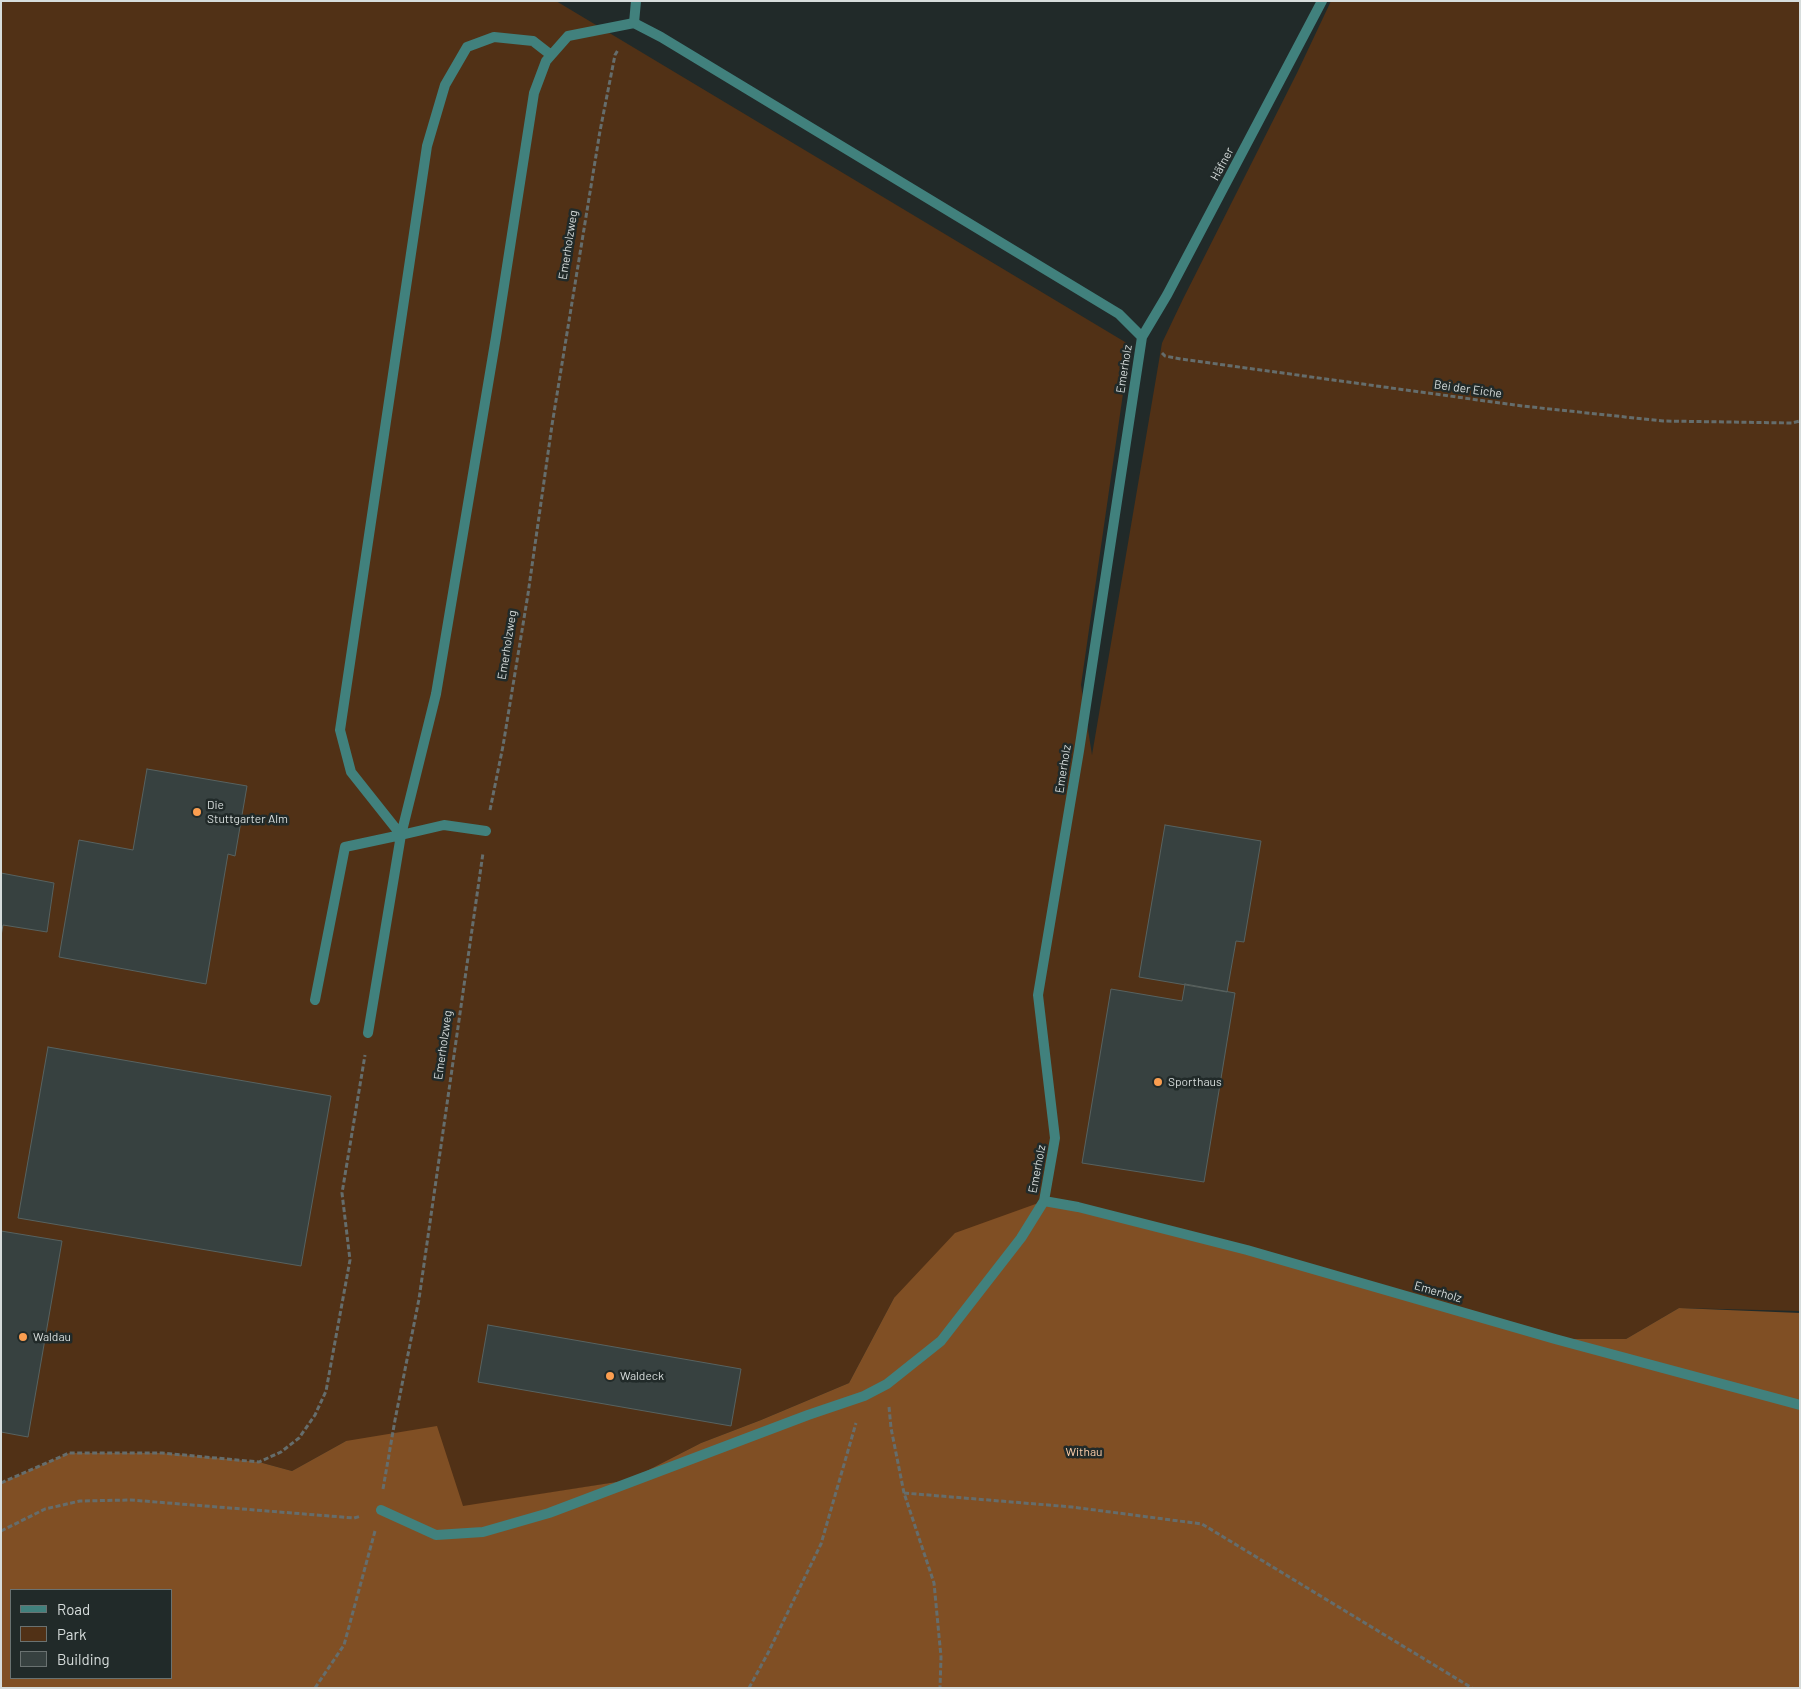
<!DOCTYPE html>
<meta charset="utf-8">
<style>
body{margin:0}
#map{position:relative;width:1801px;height:1689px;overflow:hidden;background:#212a29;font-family:Barlow,sans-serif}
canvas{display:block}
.frame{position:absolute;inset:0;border:2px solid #d7dddc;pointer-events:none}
.legend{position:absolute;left:10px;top:1589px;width:162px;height:90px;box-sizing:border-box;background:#212a29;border:1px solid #6a7271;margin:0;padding:6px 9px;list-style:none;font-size:15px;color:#d7dddc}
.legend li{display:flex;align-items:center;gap:10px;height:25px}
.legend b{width:25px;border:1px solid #6a7271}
</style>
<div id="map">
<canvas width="1801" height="1689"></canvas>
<div class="frame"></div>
<ul class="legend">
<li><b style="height:6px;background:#41817d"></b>Road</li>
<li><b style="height:14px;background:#513116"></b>Park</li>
<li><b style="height:14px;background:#374140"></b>Building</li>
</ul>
</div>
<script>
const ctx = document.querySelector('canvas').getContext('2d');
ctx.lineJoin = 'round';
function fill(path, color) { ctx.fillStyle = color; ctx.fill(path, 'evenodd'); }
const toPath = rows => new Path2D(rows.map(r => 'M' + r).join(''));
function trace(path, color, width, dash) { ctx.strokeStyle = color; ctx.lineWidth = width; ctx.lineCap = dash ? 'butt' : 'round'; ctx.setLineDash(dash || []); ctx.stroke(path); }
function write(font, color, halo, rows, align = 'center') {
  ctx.font = font + ' Barlow,sans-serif'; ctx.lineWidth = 5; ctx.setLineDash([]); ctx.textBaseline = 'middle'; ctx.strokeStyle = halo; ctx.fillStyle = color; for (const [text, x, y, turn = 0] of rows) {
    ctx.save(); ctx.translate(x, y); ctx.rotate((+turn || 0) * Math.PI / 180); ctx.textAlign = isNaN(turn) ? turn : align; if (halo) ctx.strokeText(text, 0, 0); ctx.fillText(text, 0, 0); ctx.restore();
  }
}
fill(toPath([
 [1,1,556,1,1130,345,1081,685,1092,755,1162,343,1183,299,1297,73,1331,1,1800,1,1800,1311,1679,1308,1626,1339,1555,1339,894,1298,849,1383,761,1420,701,1443,629,1480,463,1507,346,1441,292,1471,259,1462,69,1453,1,1483]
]), '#513116');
fill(toPath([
 [1044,1201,1078,1207,1555,1339,1626,1339,1679,1308,1800,1313,1800,1688,1,1688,1,1483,69,1453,162,1453,259,1462,292,1471,346,1441,437,1426,463,1506,629,1480,701,1443,761,1420,849,1383,894,1298,955,1233],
 [11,1590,171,1590,171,1678,11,1678]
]), '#804f24');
const building = toPath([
 [147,769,247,786,235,856,228,854,206,984,59,957,79,840,133,850,147,769],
 [1165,825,1261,841,1244,942,1236,941,1227,992,1139,977,1165,825],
 [1,873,54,883,47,932,3,925,1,936,1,873],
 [1185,984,1235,993,1204,1182,1082,1163,1111,989,1182,1001,1185,984],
 [48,1047,331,1096,301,1266,18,1218,48,1047],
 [1,1231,62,1241,28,1437,1,1432,1,1231],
 [488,1325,741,1369,731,1426,478,1382,488,1325]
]);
fill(building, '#374140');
trace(building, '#576260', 1);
trace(toPath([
 [1162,353,1165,356,1181,359,1522,406,1663,421,1792,423,1800,421],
 [490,810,503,746,528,594,552,425,600,131,615,55,618,50],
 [889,1407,891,1428,904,1493,934,1583,941,1657,940,1688],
 [1,1483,69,1453,162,1453,259,1462,281,1452,299,1438,315,1415,326,1391,350,1260,342,1193,365,1055],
 [383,1489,395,1420,419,1299,483,853],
 [904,1493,1072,1507,1202,1524,1472,1688],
 [1,1531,45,1509,80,1501,131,1500,354,1518,361,1516],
 [315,1688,344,1645,375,1531],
 [749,1688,768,1653,821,1544,856,1423]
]), '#656d6c', 3, [5, 2.5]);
trace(toPath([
 [401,835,436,694,496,337,534,93,546,61,568,36,634,23,661,37,1119,314,1142,337],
 [401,835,351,772,340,730,427,146,445,85,467,47,494,37,533,41,551,55],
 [315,1000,345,847,401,835],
 [368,1033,401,835,444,825,486,831],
 [1044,1201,1078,1207,1247,1250,1555,1339,1800,1405],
 [381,1510,436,1535,483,1532,549,1513,808,1415,864,1396,887,1384,941,1341,1021,1238,1044,1201,1055,1138,1038,995,1079,751,1142,337,1167,295,1322,1]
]), '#41817d', 10);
trace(toPath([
 [634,23,636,1]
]), '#41817d', 10);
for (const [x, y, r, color] of [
 [197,812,5,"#fb9e50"],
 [1158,1082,5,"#fb9e50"],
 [23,1337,5,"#fb9e50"],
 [610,1376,5,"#fb9e50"]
]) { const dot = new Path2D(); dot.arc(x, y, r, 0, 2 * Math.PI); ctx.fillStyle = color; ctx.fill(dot); trace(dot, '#212a29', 2); }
write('12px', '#d7dddc', '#212a29', [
 ["Häfner",1222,164,-62],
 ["Emerholzweg",568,245,-81],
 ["Emerholz",1124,369,-81],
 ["Bei der Eiche",1468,389,8],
 ["Emerholzweg",507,645,-81],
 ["Emerholz",1063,769,-81],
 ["Emerholzweg",443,1045,-82],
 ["Emerholz",1037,1169,-79],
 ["Emerholz",1438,1292,16]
]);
write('12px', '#d7dddc', '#212a29', [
 ["Die",207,805],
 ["Stuttgarter Alm",207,819],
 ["Sporthaus",1168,1082],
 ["Waldau",33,1337],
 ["Waldeck",620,1376]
], 'left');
write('12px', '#fdceaa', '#212a29', [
 ["Withau",1084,1452]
]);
</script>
